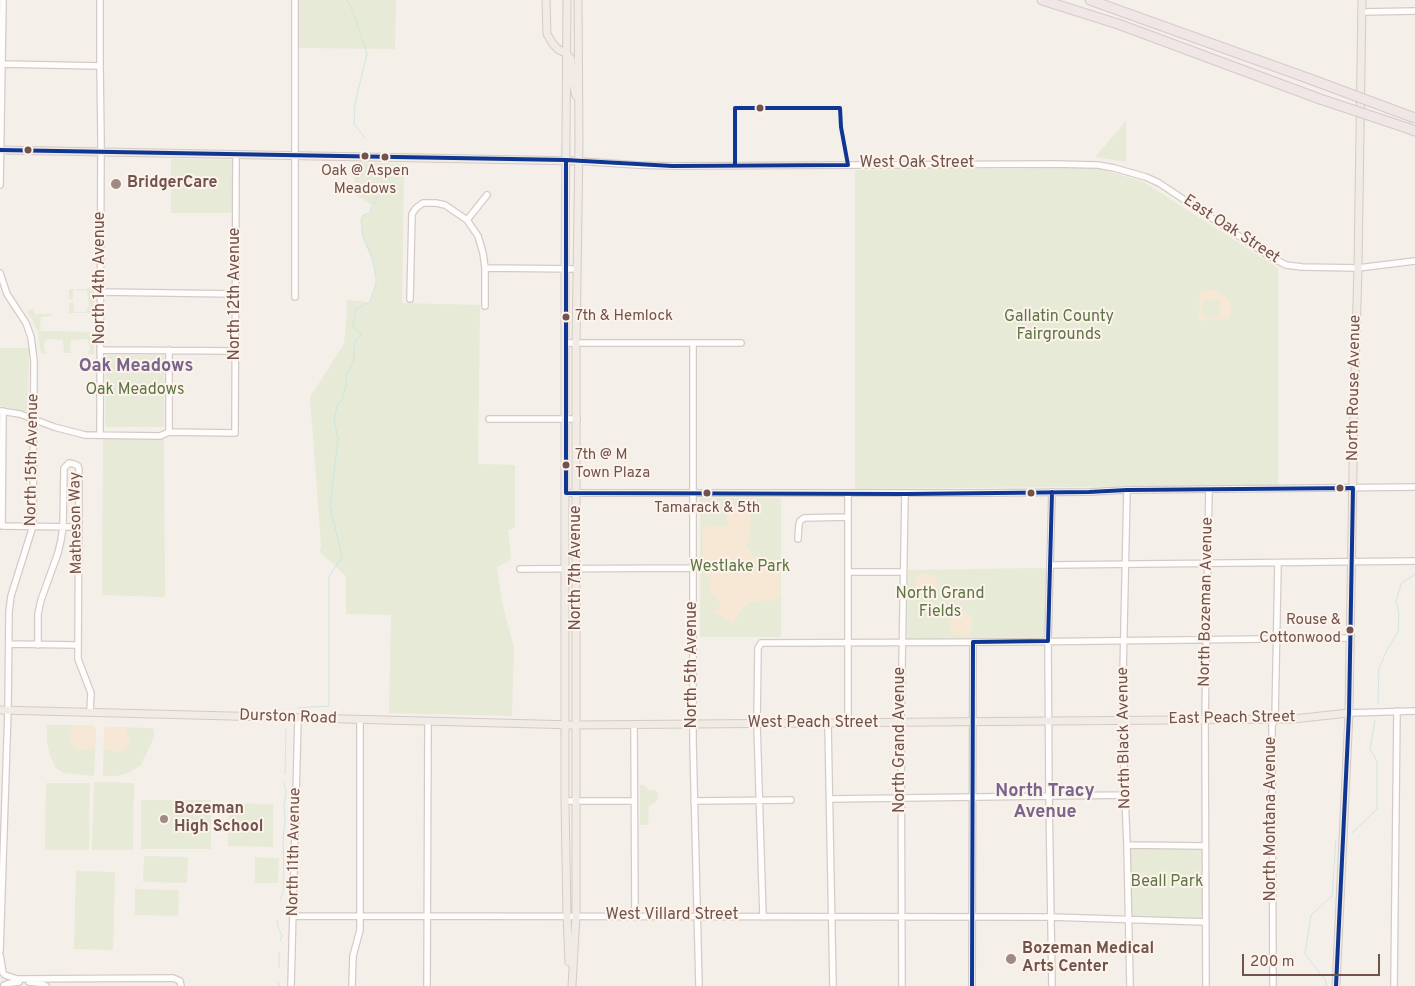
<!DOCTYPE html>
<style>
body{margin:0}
#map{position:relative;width:1415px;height:986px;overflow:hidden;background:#f5efea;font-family:Overpass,sans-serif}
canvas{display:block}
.scale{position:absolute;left:1242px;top:954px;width:138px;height:22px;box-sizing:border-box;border:2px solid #71534d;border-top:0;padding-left:6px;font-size:15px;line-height:18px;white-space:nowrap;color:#71534d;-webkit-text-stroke:4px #fdf3eb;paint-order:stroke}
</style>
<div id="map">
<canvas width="1415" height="986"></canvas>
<div class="scale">200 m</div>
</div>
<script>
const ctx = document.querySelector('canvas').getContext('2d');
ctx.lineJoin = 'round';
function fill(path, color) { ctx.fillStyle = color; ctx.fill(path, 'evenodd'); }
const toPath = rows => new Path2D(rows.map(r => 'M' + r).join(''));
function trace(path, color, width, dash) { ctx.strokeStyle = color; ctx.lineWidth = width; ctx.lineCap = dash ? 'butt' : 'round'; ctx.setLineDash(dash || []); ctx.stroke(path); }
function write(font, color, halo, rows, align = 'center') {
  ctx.font = font + ' Overpass,sans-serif'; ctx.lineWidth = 4; ctx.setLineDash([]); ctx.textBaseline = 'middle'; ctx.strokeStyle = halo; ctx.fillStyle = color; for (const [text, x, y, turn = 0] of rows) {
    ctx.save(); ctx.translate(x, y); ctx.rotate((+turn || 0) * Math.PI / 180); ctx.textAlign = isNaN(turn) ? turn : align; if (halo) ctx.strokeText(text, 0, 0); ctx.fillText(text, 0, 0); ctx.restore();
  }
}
fill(toPath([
 [299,0,396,0,395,49,299,48],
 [1126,121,1126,162,1095,157],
 [171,159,235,160,235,213,171,213],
 [355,162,404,164,402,303,480,305,478,464,515,465,515,528,508,530,511,560,497,567,502,602,514,648,512,716,389,713,391,615,346,614,346,576,320,552,321,544,310,397,344,344,347,314,346,300,370,302,376,284,376,277,372,258,364,241,361,228,361,220,363,215,370,213,372,205,354,194],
 [1096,168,1142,181,1278,268,1278,485,855,489,855,170],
 [94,285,94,313,69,313,69,303,73,302,74,312,86,312,89,306,87,291,73,290,73,299,69,299,69,289,86,289],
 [31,309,34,309,34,313,36,313,31,317,36,314,52,314,52,316,41,317,40,323,41,330,37,331,34,323,27,312],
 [41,331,94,332,94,354,88,354,90,348,90,345,88,344,89,341,87,339,71,340,70,350,73,353,62,353,64,351,63,340,48,339,45,340,44,346,45,352,48,353,41,354,38,332],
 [0,348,29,348,28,400,30,407,30,410,27,412,0,406],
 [106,355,164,355,164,427,105,427],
 [103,439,164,439,165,597,102,595],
 [700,498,781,498,781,637,700,637],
 [1047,568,1046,637,907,639,908,570],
 [47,725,92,725,96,729,94,776,63,773,56,768,50,756,47,742],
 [107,727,153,728,154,735,151,744,141,765,130,772,117,776,103,776,104,730],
 [94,782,134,783,133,850,92,850],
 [46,783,90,783,89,850,45,850],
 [640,785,644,785,649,790,654,790,659,794,657,801,649,806,648,825,640,825],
 [141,800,211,800,211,849,141,849],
 [229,803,273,804,273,847,228,846],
 [1127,845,1205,846,1206,922,1129,920],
 [144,856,188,857,187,883,143,882],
 [255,857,279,858,278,883,255,883],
 [76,871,115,872,113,950,74,949],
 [135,889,179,890,178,916,135,915]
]), '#e6ead6');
fill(toPath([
 [1208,289,1219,291,1229,300,1231,306,1231,313,1228,319,1206,319,1204,321,1199,320,1200,292],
 [1205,300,1218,300,1220,303,1220,315,1218,318,1205,318,1202,315,1203,303],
 [751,504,750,537,746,545,754,556,766,560,773,560,779,568,780,594,776,601,768,600,750,603,743,607,733,624,714,612,715,609,719,609,721,604,711,593,708,577,704,572,702,555,703,532,708,526,728,527,727,515,730,505],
 [919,574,935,575,938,583,937,592,932,597,923,598,916,594,916,578],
 [959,612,968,614,972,617,972,632,969,635,955,635,952,632,948,623,953,616],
 [74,725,92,725,96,729,95,748,82,751,75,748,71,743,70,734],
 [107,727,125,727,130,739,127,748,119,752,104,749,104,730]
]), '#f6e8d5');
trace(toPath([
 [347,0,351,7,367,54,355,103,354,124,365,138],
 [1378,703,1379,668,1387,650,1398,632,1399,614,1396,601,1401,584,1415,574],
 [298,708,329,706,329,577,342,557,330,506,338,438,334,421,337,406,342,400,346,386,346,376,353,364,354,353,354,346,355,341,361,336,360,333,353,327,353,323,355,318,355,309,363,306,370,301,376,284,376,277,372,258,363,237,361,220,363,215,370,213,371,208,377,198,386,190,389,185,390,181,388,172],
 [285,774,286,729],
 [1352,833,1377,809,1377,761,1370,749,1375,721],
 [280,900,283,892,284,887,283,839,285,821,284,806,286,792,284,783],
 [277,920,278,927,282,936,280,941],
 [279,968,279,952],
 [279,983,279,986],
 [1326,986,1326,981,1305,954,1311,915,1332,896,1336,840]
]), '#cde6e3', 1);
const minor = toPath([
 [1362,12,1415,11],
 [2,64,100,66],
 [578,161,638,165,672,166,1053,164,1098,165,1114,168,1146,177,1159,183,1269,256,1286,265,1302,267,1358,268,1415,261],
 [0,185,3,0],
 [467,220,487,195],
 [485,268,577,269],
 [0,273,7,294,26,323,31,337,34,361,33,526,11,596,9,612,8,710,0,951],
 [101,292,236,294],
 [295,297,295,0],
 [410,299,412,214,416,208,423,203,436,203,445,205,467,220,478,236,483,253,485,268,485,306],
 [565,343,741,343],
 [693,343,693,743,699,986],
 [100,350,235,351],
 [0,411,20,414,54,427,85,435,160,436,169,432,235,433,236,154],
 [3,411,2,526,78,527],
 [489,419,577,419],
 [169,432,169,350],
 [100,435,101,139,100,66,100,0],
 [1127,490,1122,721,1127,845,1130,986],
 [1052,492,1048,641,1049,796,1052,986],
 [566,493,986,493,1089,492,1127,490,1415,487],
 [848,493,848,724],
 [798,539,799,524,800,521,804,518,848,517],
 [1050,565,1415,561],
 [520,569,693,568],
 [848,572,903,572],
 [9,644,78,645],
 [38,645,38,614,41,600,58,553,61,540,63,527,64,468,69,463,74,464,78,466,79,470,78,659,91,693,90,712],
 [1349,713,1415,711],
 [828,724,833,986],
 [634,725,635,916],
 [830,799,1125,795],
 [565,801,634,801],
 [694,801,791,800],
 [1127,845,1205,846],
 [293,916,1050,917,1206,922],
 [763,917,757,724,758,648,761,643,1013,642,1350,638],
 [0,955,3,973],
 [5,975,17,979,173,978,180,981,181,986],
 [29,982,39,983,46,986],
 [4,985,10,983,19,982],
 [291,986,298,718],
 [352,986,353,956,360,930,360,720],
 [427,986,428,722],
 [902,986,901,723,905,494],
 [972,986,973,642],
 [1206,986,1205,720,1209,489],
 [1273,986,1272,725,1275,720,1278,563],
 [1394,986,1397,711]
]);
const major = toPath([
 [546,0,547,34,553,44,559,50,566,53,571,59,572,80,576,96],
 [567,0,565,269,565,801,567,916,569,962],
 [0,150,578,161],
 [0,710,576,725,1293,719,1349,713],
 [572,986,576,916,576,343,579,143,578,0],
 [1336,986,1349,713,1354,408,1358,268,1362,0]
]);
const highway = toPath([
 [1042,0,1118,24,1320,99],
 [1090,0,1310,79],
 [1396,111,1415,118],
 [1407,128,1415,131]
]);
trace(minor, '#d4cbc7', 8);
trace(major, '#d4cac7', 9);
trace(highway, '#d4cac7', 11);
trace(minor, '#fefdfc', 5.5);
trace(major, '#f1ebe5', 7);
trace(highway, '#f0e6e5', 9);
const highwayBridge = toPath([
 [1310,79,1396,111],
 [1320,99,1407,128]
]);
trace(highwayBridge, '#d4cac7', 11, []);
trace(highwayBridge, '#f0e6e5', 9);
trace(toPath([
 [0,150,566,160,672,166,848,165,841,127,840,108,735,108,735,165],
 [566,160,566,493,905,494,1089,492,1127,490,1353,488,1349,713,1336,986],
 [972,986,973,642,1048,641,1052,492]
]), '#0e3692', 4);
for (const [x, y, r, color] of [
 [760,108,4.5,"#71534d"],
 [28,150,4.5,"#71534d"],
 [365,156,4.5,"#71534d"],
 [385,157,4.5,"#71534d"],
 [116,184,6,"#9f8a84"],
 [566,317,4.5,"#71534d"],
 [566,465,4.5,"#71534d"],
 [1340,488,4.5,"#71534d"],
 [707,493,4.5,"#71534d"],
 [1031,493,4.5,"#71534d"],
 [1350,630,4.5,"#71534d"],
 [164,819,5,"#9f8a84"],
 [1011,959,6,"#9f8a84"]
]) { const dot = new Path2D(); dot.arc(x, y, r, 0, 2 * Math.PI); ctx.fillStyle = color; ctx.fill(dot); trace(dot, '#fdf3eb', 2); }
write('15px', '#71534d', '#fdf3eb', [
 ["Oak @ Aspen",365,172],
 ["Meadows",365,190],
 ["7th & Hemlock",575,317,"left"],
 ["7th @ M",575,456,"left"],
 ["Town Plaza",575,474,"left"],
 ["Tamarack & 5th",707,509],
 ["Rouse &",1341,621,"right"],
 ["Cottonwood",1341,639,"right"]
]);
write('16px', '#71534d', '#fdf3eb', [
 ["West Oak Street",917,164],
 ["East Oak Street",1231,230,33],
 ["North 14th Avenue",101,278,-90],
 ["North 12th Avenue",236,294,-90],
 ["North Rouse Avenue",1355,388,-89],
 ["North 15th Avenue",33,460,-89],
 ["Matheson Way",77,523,-91],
 ["North 7th Avenue",577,568,-90],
 ["North Bozeman Avenue",1207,602,-89],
 ["North 5th Avenue",693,665,-90],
 ["Durston Road",288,718,2],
 ["East Peach Street",1232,719,-1],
 ["West Peach Street",813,724],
 ["North Black Avenue",1125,738,-91],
 ["North Grand Avenue",901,740,-90],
 ["North Montana Avenue",1272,819,-90],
 ["North 11th Avenue",295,852,-89],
 ["West Villard Street",672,916]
]);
write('bold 16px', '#71534d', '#fdf3eb', [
 ["BridgerCare",127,184],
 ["Bozeman",174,810],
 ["High School",174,828],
 ["Bozeman Medical",1022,950],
 ["Arts Center",1022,968]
], 'left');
write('16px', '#5d7646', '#fdf3eb', [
 ["Gallatin County",1059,318],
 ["Fairgrounds",1059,336],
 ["Oak Meadows",135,391],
 ["Westlake Park",740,568],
 ["North Grand",940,595],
 ["Fields",940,613],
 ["Beall Park",1167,883]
]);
write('bold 18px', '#78658d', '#fdf3eb', [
 ["Oak Meadows",136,367],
 ["North Tracy",1045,792],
 ["Avenue",1045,813]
]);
</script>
